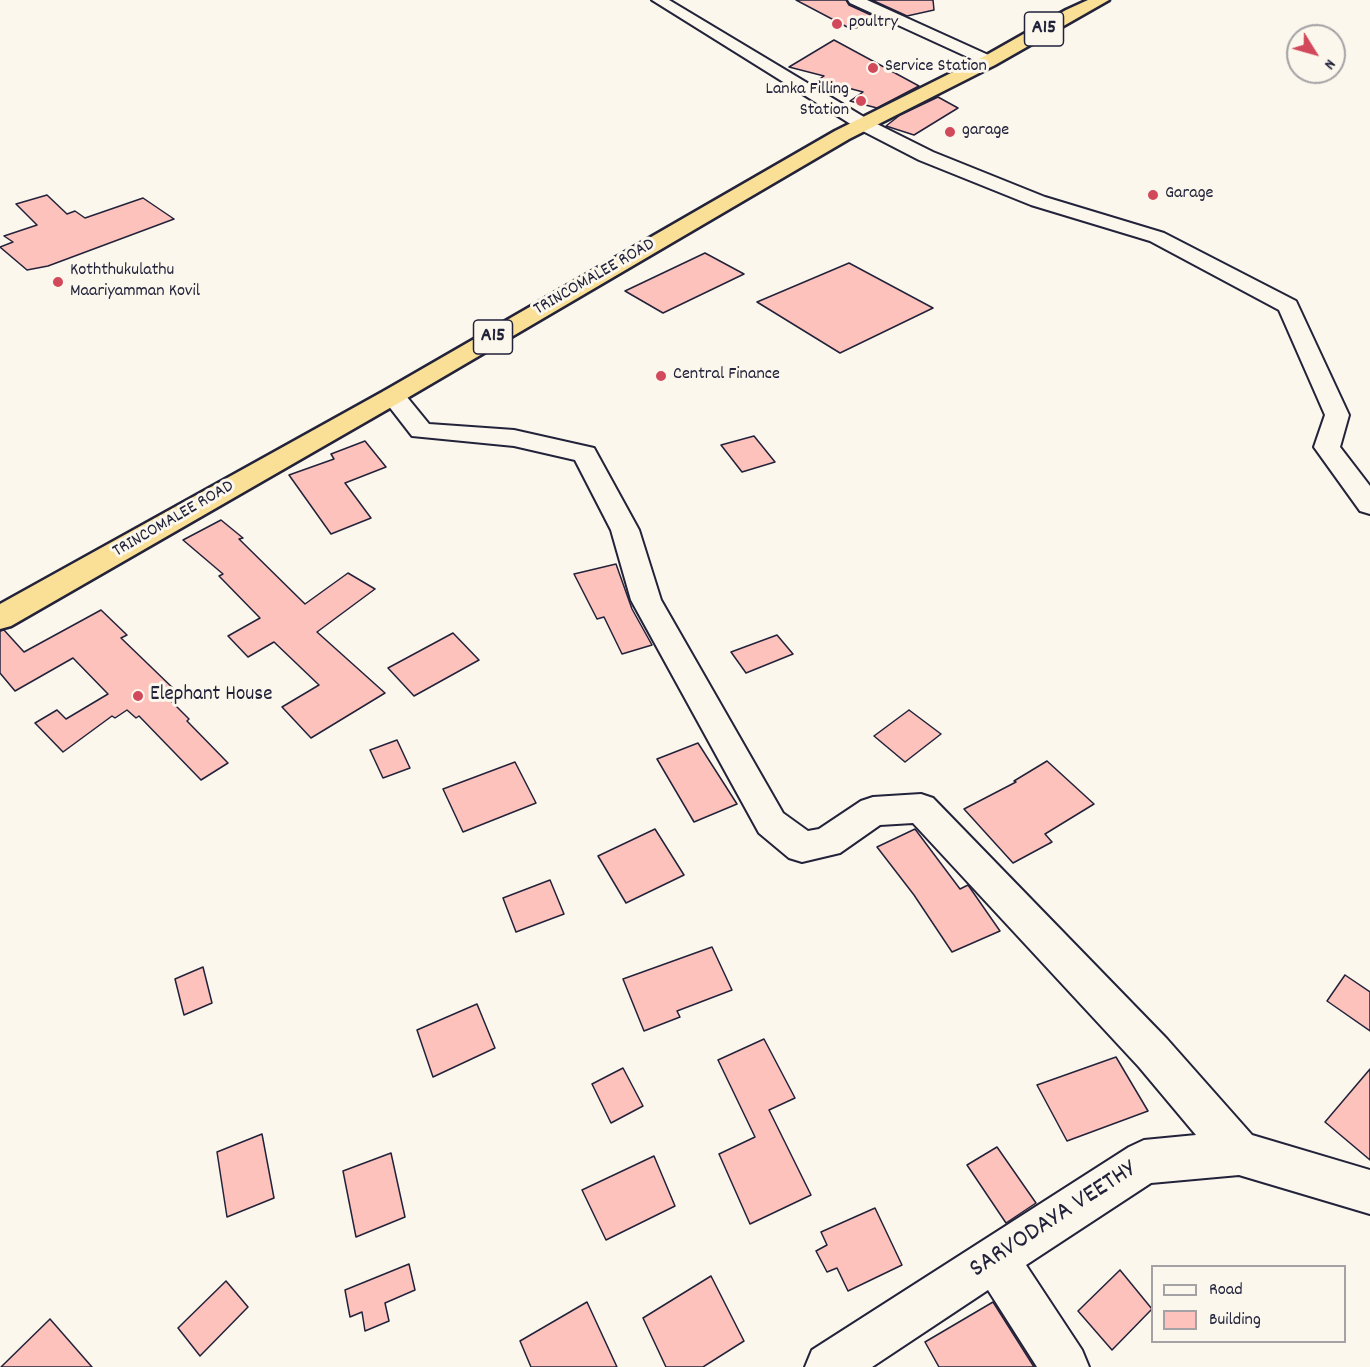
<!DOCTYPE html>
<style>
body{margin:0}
#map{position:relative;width:1370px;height:1367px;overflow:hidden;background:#fbf7ec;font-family:Dekko,sans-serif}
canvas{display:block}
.legend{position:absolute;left:1151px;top:1265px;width:195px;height:78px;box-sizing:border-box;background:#fbf7ec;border:2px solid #a4a2a5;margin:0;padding:8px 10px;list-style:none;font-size:18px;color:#22223b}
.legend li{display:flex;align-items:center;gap:12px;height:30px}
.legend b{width:30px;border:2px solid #a4a2a5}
.north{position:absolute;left:1286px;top:24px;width:60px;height:60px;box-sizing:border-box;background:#fbf7ec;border:2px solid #a4a2a5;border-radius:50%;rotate:127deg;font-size:16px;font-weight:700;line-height:24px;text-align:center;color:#22223b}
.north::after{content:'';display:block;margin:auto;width:21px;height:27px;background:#d1495b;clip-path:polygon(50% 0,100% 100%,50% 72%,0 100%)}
</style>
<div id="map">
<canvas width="1370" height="1367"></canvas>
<ul class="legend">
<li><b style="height:8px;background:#fbf7ec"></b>Road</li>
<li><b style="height:16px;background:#fec2bc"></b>Building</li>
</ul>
<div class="north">N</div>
</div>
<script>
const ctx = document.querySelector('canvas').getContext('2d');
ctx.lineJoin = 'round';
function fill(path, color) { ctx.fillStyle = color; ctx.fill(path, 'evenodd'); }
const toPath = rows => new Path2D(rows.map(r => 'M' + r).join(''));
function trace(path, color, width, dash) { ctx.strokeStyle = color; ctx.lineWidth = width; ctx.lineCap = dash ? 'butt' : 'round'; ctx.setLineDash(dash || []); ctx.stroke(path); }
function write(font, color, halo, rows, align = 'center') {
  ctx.font = font + ' Dekko,sans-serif'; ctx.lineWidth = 6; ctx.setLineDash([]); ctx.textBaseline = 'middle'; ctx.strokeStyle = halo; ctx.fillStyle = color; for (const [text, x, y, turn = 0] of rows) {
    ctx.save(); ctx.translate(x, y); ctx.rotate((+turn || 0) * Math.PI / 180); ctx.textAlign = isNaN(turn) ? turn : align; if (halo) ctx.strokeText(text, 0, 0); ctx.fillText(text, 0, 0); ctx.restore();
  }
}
const building = toPath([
 [796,0,846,0,849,5,884,21,851,29,796,0],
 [872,0,933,0,934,10,907,16,872,0],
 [834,40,919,86,877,108,850,101,863,92,818,80,824,76,789,67,834,40],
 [938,97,958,108,914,135,886,126,900,115,938,97],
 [47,195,67,214,75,211,85,218,143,198,174,219,48,266,27,270,0,247,13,242,4,236,37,225,16,204,47,195],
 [705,253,744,274,663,313,625,291,705,253],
 [849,263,933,308,840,353,757,302,849,263],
 [754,436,775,462,742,472,721,445,754,436],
 [365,441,386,467,345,483,371,518,331,534,289,475,334,459,331,454,365,441],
 [221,520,243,538,239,539,305,604,348,573,375,589,317,632,385,693,311,738,282,707,319,685,274,642,248,657,228,636,260,618,219,576,223,574,183,540,221,520],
 [616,564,632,609,652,645,622,654,604,617,597,619,574,574,616,564],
 [101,610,127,635,121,638,177,692,168,698,189,719,187,721,228,763,201,780,139,716,136,718,127,710,115,718,112,716,63,752,35,723,57,710,66,719,108,694,73,658,15,691,0,673,0,631,4,630,24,652,101,610],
 [453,633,479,660,414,696,388,668,453,633],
 [777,635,793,654,746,673,731,652,777,635],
 [909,710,941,734,905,762,874,736,909,710],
 [397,740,410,768,383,778,370,750,397,740],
 [698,743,737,804,694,822,657,759,698,743],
 [1047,761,1094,804,1045,834,1052,842,1013,863,964,809,1016,782,1014,781,1047,761],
 [515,762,536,803,463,832,443,789,515,762],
 [655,829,684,875,626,903,598,856,655,829],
 [915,829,960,889,968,885,1000,931,952,952,914,895,877,847,915,829],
 [550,880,564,914,516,932,503,898,550,880],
 [712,947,732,990,677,1011,680,1017,644,1031,623,979,712,947],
 [203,967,212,1003,184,1015,175,979,203,967],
 [1345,975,1370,992,1370,1031,1327,1001,1345,975],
 [477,1004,495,1048,433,1077,417,1030,477,1004],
 [764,1039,795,1098,769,1110,811,1195,750,1224,719,1154,755,1137,718,1060,764,1039],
 [1116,1057,1148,1111,1067,1141,1037,1085,1116,1057],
 [623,1068,643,1106,611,1123,592,1084,623,1068],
 [1370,1069,1370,1160,1325,1122,1370,1069],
 [262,1134,274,1198,227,1217,217,1152,262,1134],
 [997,1147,1036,1203,1006,1223,967,1165,997,1147],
 [391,1153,405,1217,356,1237,343,1171,391,1153],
 [654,1156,675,1206,606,1240,582,1190,654,1156],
 [875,1208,902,1265,848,1291,837,1268,827,1272,816,1251,827,1245,821,1232,875,1208],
 [409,1264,415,1290,385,1303,389,1321,365,1331,362,1312,350,1317,345,1290,409,1264],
 [1120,1270,1152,1309,1112,1350,1078,1311,1120,1270],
 [711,1276,744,1341,703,1367,666,1367,643,1318,711,1276],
 [226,1281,248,1307,200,1356,178,1328,226,1281],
 [587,1302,617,1367,531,1367,520,1341,587,1302],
 [993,1302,1034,1367,939,1367,925,1342,993,1302],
 [50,1319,92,1367,1,1367,50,1319]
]);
fill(building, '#fec2bc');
trace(building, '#22223b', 1.5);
const minor = toPath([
 [652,0,669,0,869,120,933,152,1045,197,1164,233,1296,301,1349,415,1340,447,1370,486,1370,514,1360,511,1314,447,1325,415,1279,310,1150,241,1031,205,919,160,857,128,652,0],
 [848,0,867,0,995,58,997,61,989,66,983,64,850,3,848,0],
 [393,389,402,391,429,424,514,430,594,448,639,530,661,600,783,813,808,831,819,829,861,801,873,797,921,794,933,798,1167,1039,1252,1135,1370,1170,1370,1214,1239,1175,1151,1183,1026,1265,1082,1350,1089,1367,1037,1367,988,1290,872,1367,805,1367,812,1350,1129,1147,1144,1140,1196,1135,1139,1067,913,823,880,825,840,853,802,862,789,858,759,833,631,600,611,530,575,460,514,446,412,436,381,396,384,391,393,389]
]);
const highway = toPath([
 [1088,0,1109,0,995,65,849,139,402,401,11,626,0,629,0,604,384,391,835,131,983,57,1066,10,1088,0]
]);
trace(minor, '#22223b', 4);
trace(highway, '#22223b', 5);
fill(minor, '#fbf7ec');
fill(highway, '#fadf96');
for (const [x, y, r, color] of [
 [837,24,6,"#d1495b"],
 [873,68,6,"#d1495b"],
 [861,101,6,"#d1495b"],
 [950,132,6,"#d1495b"],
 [1153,195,6,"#d1495b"],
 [58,282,6,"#d1495b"],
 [661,376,6,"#d1495b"],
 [138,696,6,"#d1495b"]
]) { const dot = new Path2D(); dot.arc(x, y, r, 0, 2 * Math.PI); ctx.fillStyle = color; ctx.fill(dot); trace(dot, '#fbf7ec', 2); }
write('18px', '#22223b', '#fbf7ec', [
 ["poultry",849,24],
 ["Service Station",885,68],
 ["Lanka Filling",849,91,"right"],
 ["Station",849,112,"right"],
 ["garage",962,132],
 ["Garage",1165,195],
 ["Koththukulathu",70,272],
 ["Maariyamman Kovil",70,293],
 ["Central Finance",673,376]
], 'left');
write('18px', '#22223b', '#fbf7ec', [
 ["TRINCOMALEE ROAD",595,278,-30],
 ["TRINCOMALEE ROAD",174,520,-30]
]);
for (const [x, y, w] of [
 [1044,29,39],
 [493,337,39]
]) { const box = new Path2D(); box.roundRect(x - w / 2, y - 17, w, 34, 4.5); ctx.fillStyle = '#fbf7ec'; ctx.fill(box); trace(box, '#22223b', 1.5); }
write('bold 20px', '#22223b', null, [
 ["A15",1044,29],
 ["A15",493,337]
]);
write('21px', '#22223b', '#fbf7ec', [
 ["Elephant House",150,696]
], 'left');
write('26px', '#22223b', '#fbf7ec', [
 ["SARVODAYA VEETHY",1054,1221,-33]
]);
</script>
